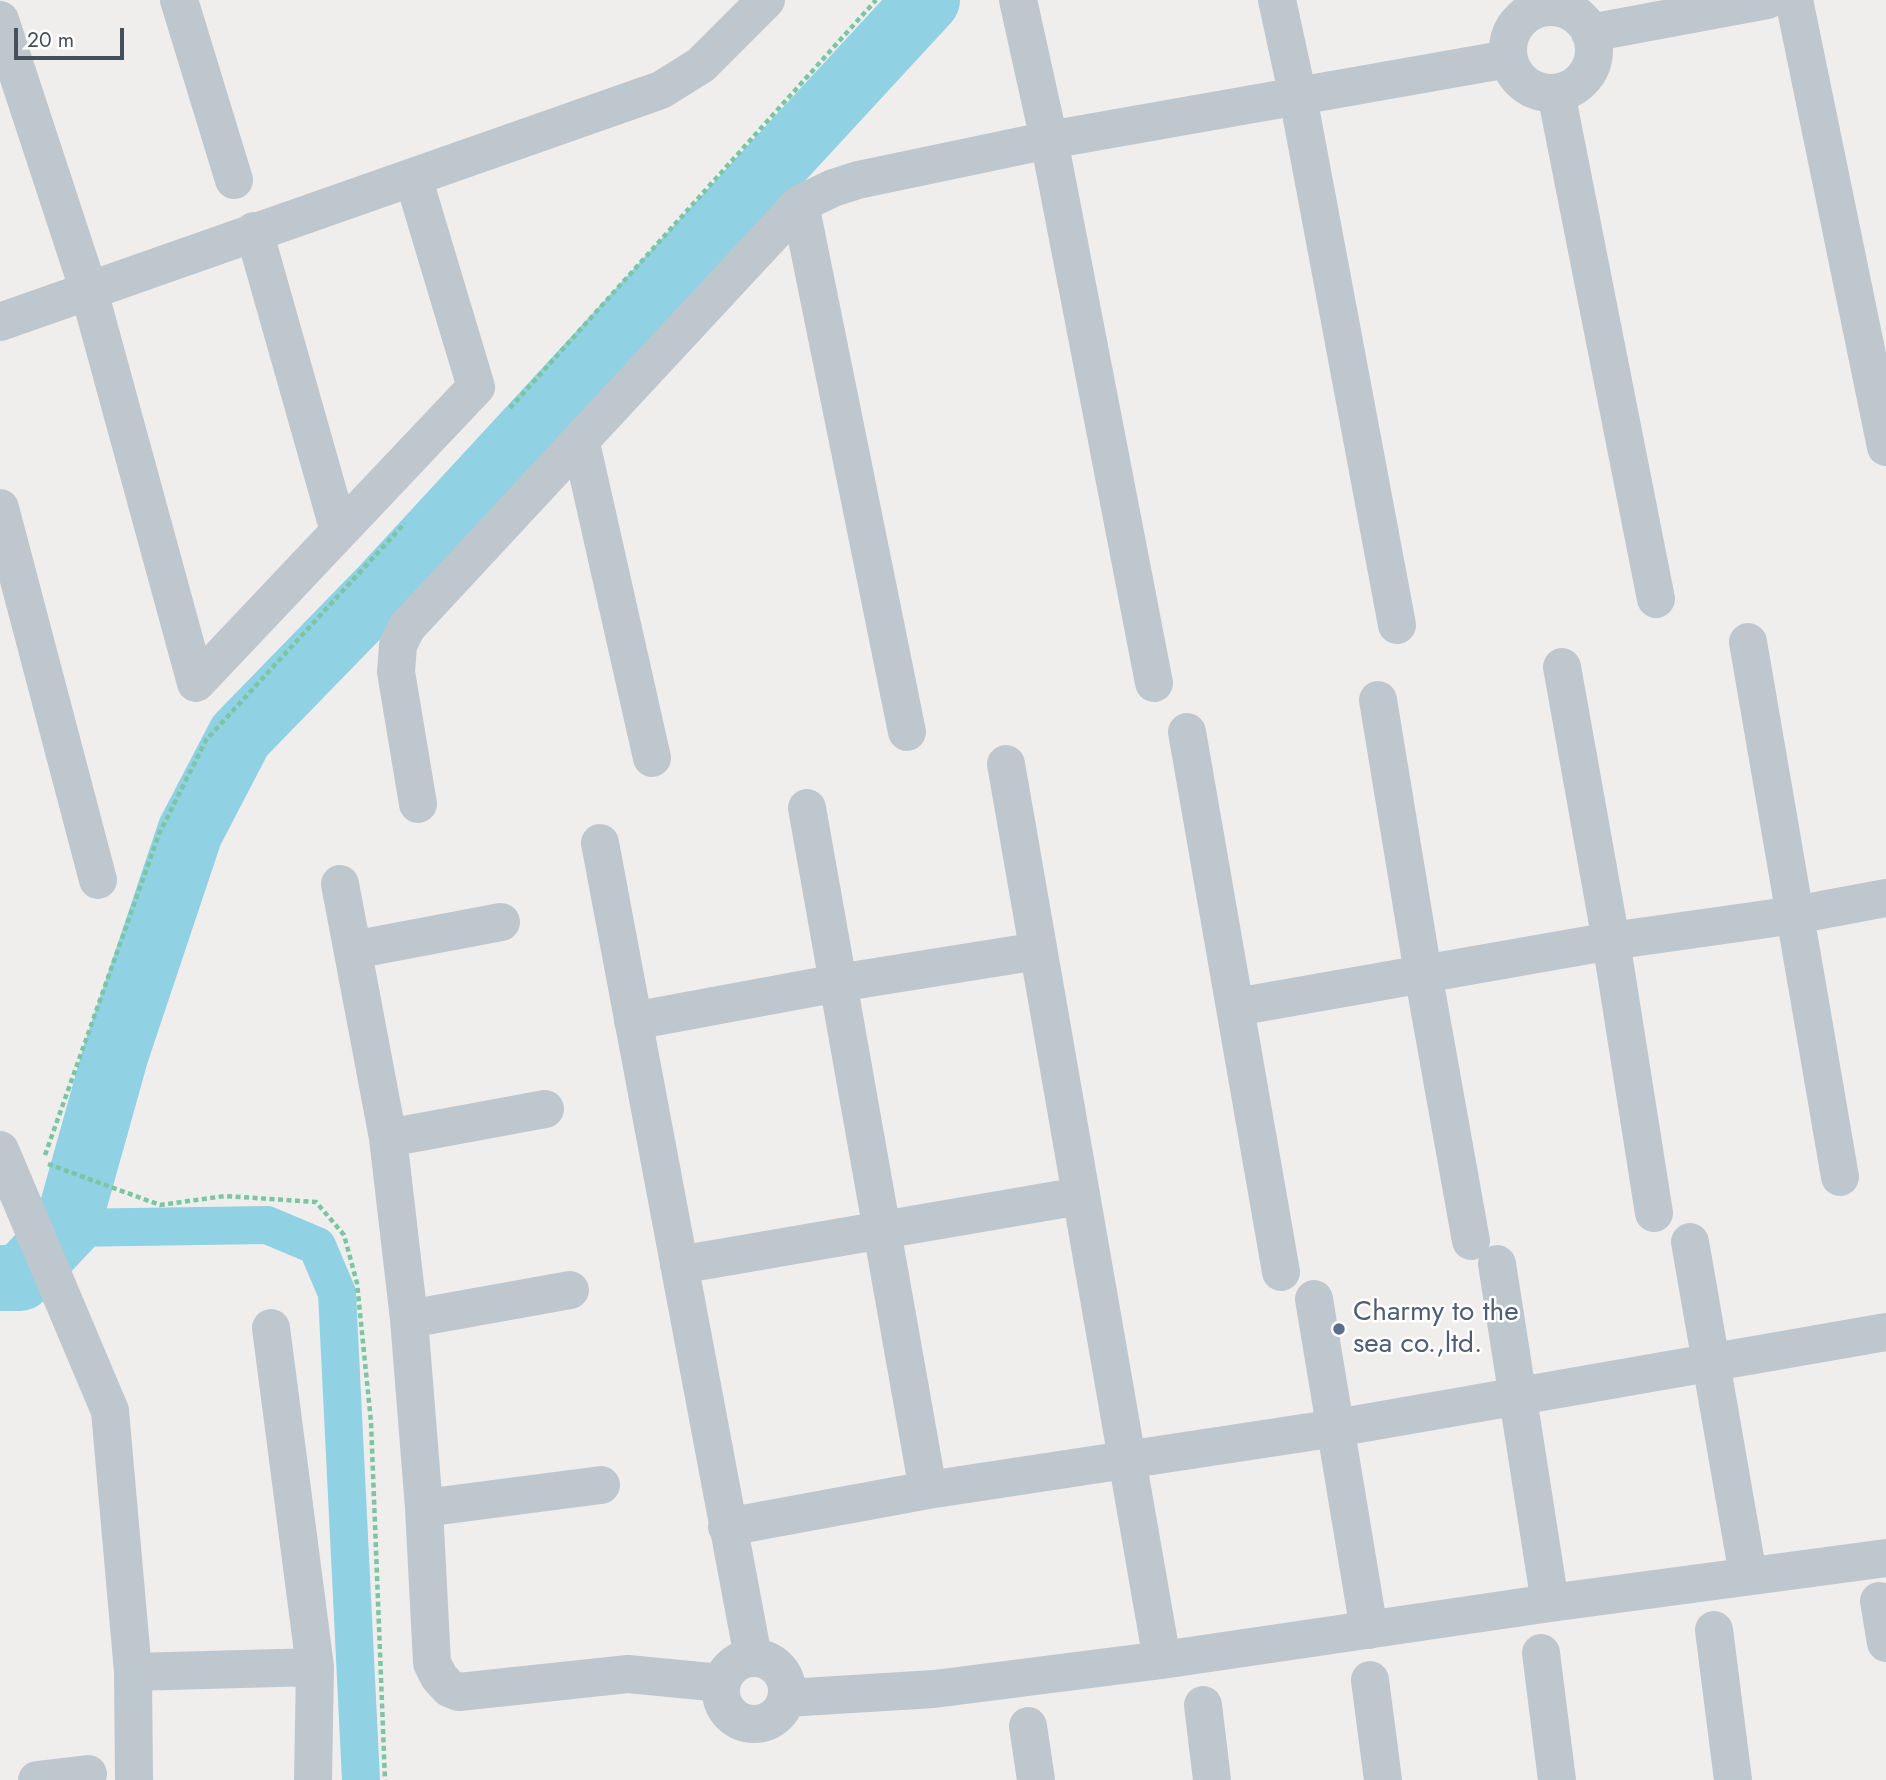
<!DOCTYPE html>
<style>
body{margin:0}
#map{position:relative;width:1886px;height:1780px;overflow:hidden;background:#f0eeed;font-family:Jost,sans-serif}
canvas{display:block}
.scale{position:absolute;left:14px;top:28px;width:110px;height:32px;box-sizing:border-box;border:4px solid #475059;border-top:0;padding-left:9px;font-size:21px;line-height:24px;white-space:nowrap;color:#475059;-webkit-text-stroke:5px #fff;paint-order:stroke}
</style>
<div id="map">
<canvas width="1886" height="1780"></canvas>
<div class="scale">20 m</div>
</div>
<script>
const ctx = document.querySelector('canvas').getContext('2d');
ctx.lineJoin = 'round';
const toPath = rows => new Path2D(rows.map(r => 'M' + r).join(''));
function trace(path, color, width, dash) { ctx.strokeStyle = color; ctx.lineWidth = width; ctx.lineCap = dash ? 'butt' : 'round'; ctx.setLineDash(dash || []); ctx.stroke(path); }
function write(font, color, halo, rows, align = 'center') {
  ctx.font = font + ' Jost,sans-serif'; ctx.lineWidth = 5; ctx.setLineDash([]); ctx.textBaseline = 'middle'; ctx.strokeStyle = halo; ctx.fillStyle = color; for (const [text, x, y, turn = 0] of rows) {
    ctx.save(); ctx.translate(x, y); ctx.rotate((+turn || 0) * Math.PI / 180); ctx.textAlign = isNaN(turn) ? turn : align; if (halo) ctx.strokeText(text, 0, 0); ctx.fillText(text, 0, 0); ctx.restore();
  }
}
trace(toPath([
 [67,1228,267,1225,317,1246,337,1293,361,1780]
]), '#90d1e4', 38);
trace(toPath([
 [0,1278,20,1278,67,1228,116,1053,190,832,240,736,385,587,927,0]
]), '#90d1e4', 66);
trace(toPath([
 [510,408,876,0],
 [45,1155,159,834,206,740,405,523],
 [48,1164,160,1205,225,1196,316,1202,344,1235,357,1283,371,1422,385,1780]
]), '#7ac5a2', 4.5, [5, 3.5]);
trace(toPath([
 [179,0,234,180],
 [1018,0,1049,140,1154,683],
 [1277,0,1298,97,1397,625],
 [1794,0,1886,447],
 '1508 50a43 43 0 1 1 86 0a43 43 0 1 1-86 0Z',
 [0,20,89,291,196,683,476,387,413,177],
 [1590,33,1767,0],
 [1556,93,1656,599],
 [800,204,907,732],
 [254,231,339,531],
 [0,322,661,90,701,65,766,0],
 [581,443,652,758],
 [0,508,98,880],
 [1748,642,1840,1177],
 [1562,667,1611,941,1654,1213],
 [1378,700,1423,973,1471,1241],
 [1187,732,1281,1272],
 [1006,764,1162,1660],
 [418,804,396,672,398,645,407,627,800,204,833,188,858,180,1049,140,1508,59],
 [807,808,928,1490],
 [600,843,753,1657],
 [340,884,388,1138,409,1319,424,1508,432,1663,439,1677,449,1688,459,1692,628,1674,721,1683],
 [353,950,501,922],
 [1236,1007,1611,941,1795,915,1886,898],
 [633,1021,838,983,1038,951],
 [388,1138,545,1109],
 [1690,1242,1748,1575],
 [1497,1264,1550,1603],
 [679,1265,1080,1196],
 [1314,1299,1369,1630],
 [409,1319,570,1290],
 [271,1328,315,1667,313,1780],
 [110,1411,133,1672,134,1780],
 [424,1508,601,1485],
 [727,1527,928,1490,1336,1428,1886,1332],
 [1879,1601,1886,1643],
 [1714,1630,1733,1780],
 [1541,1653,1557,1780],
 '721 1691a33 33 0 1 1 66 0a33 33 0 1 1-66 0Z',
 [133,1672,315,1667],
 [1370,1680,1383,1780],
 [787,1698,934,1689,1162,1660,1550,1603,1886,1558],
 [1203,1705,1212,1780],
 [1028,1726,1036,1780],
 [37,1780,88,1774]
]), '#bfc7ce', 38);
trace(toPath([
 [0,1150,110,1411]
]), '#bfc7ce', 38);
for (const [x, y, r, color] of [
 [1339,1329,7,"#5c6f8a"]
]) { const dot = new Path2D(); dot.arc(x, y, r, 0, 2 * Math.PI); ctx.fillStyle = color; ctx.fill(dot); trace(dot, '#fff', 2.5); }
write('28px', '#4e5e75', '#fff', [
 ["Charmy to the",1353,1313],
 ["sea co.,ltd.",1353,1345]
], 'left');
</script>
